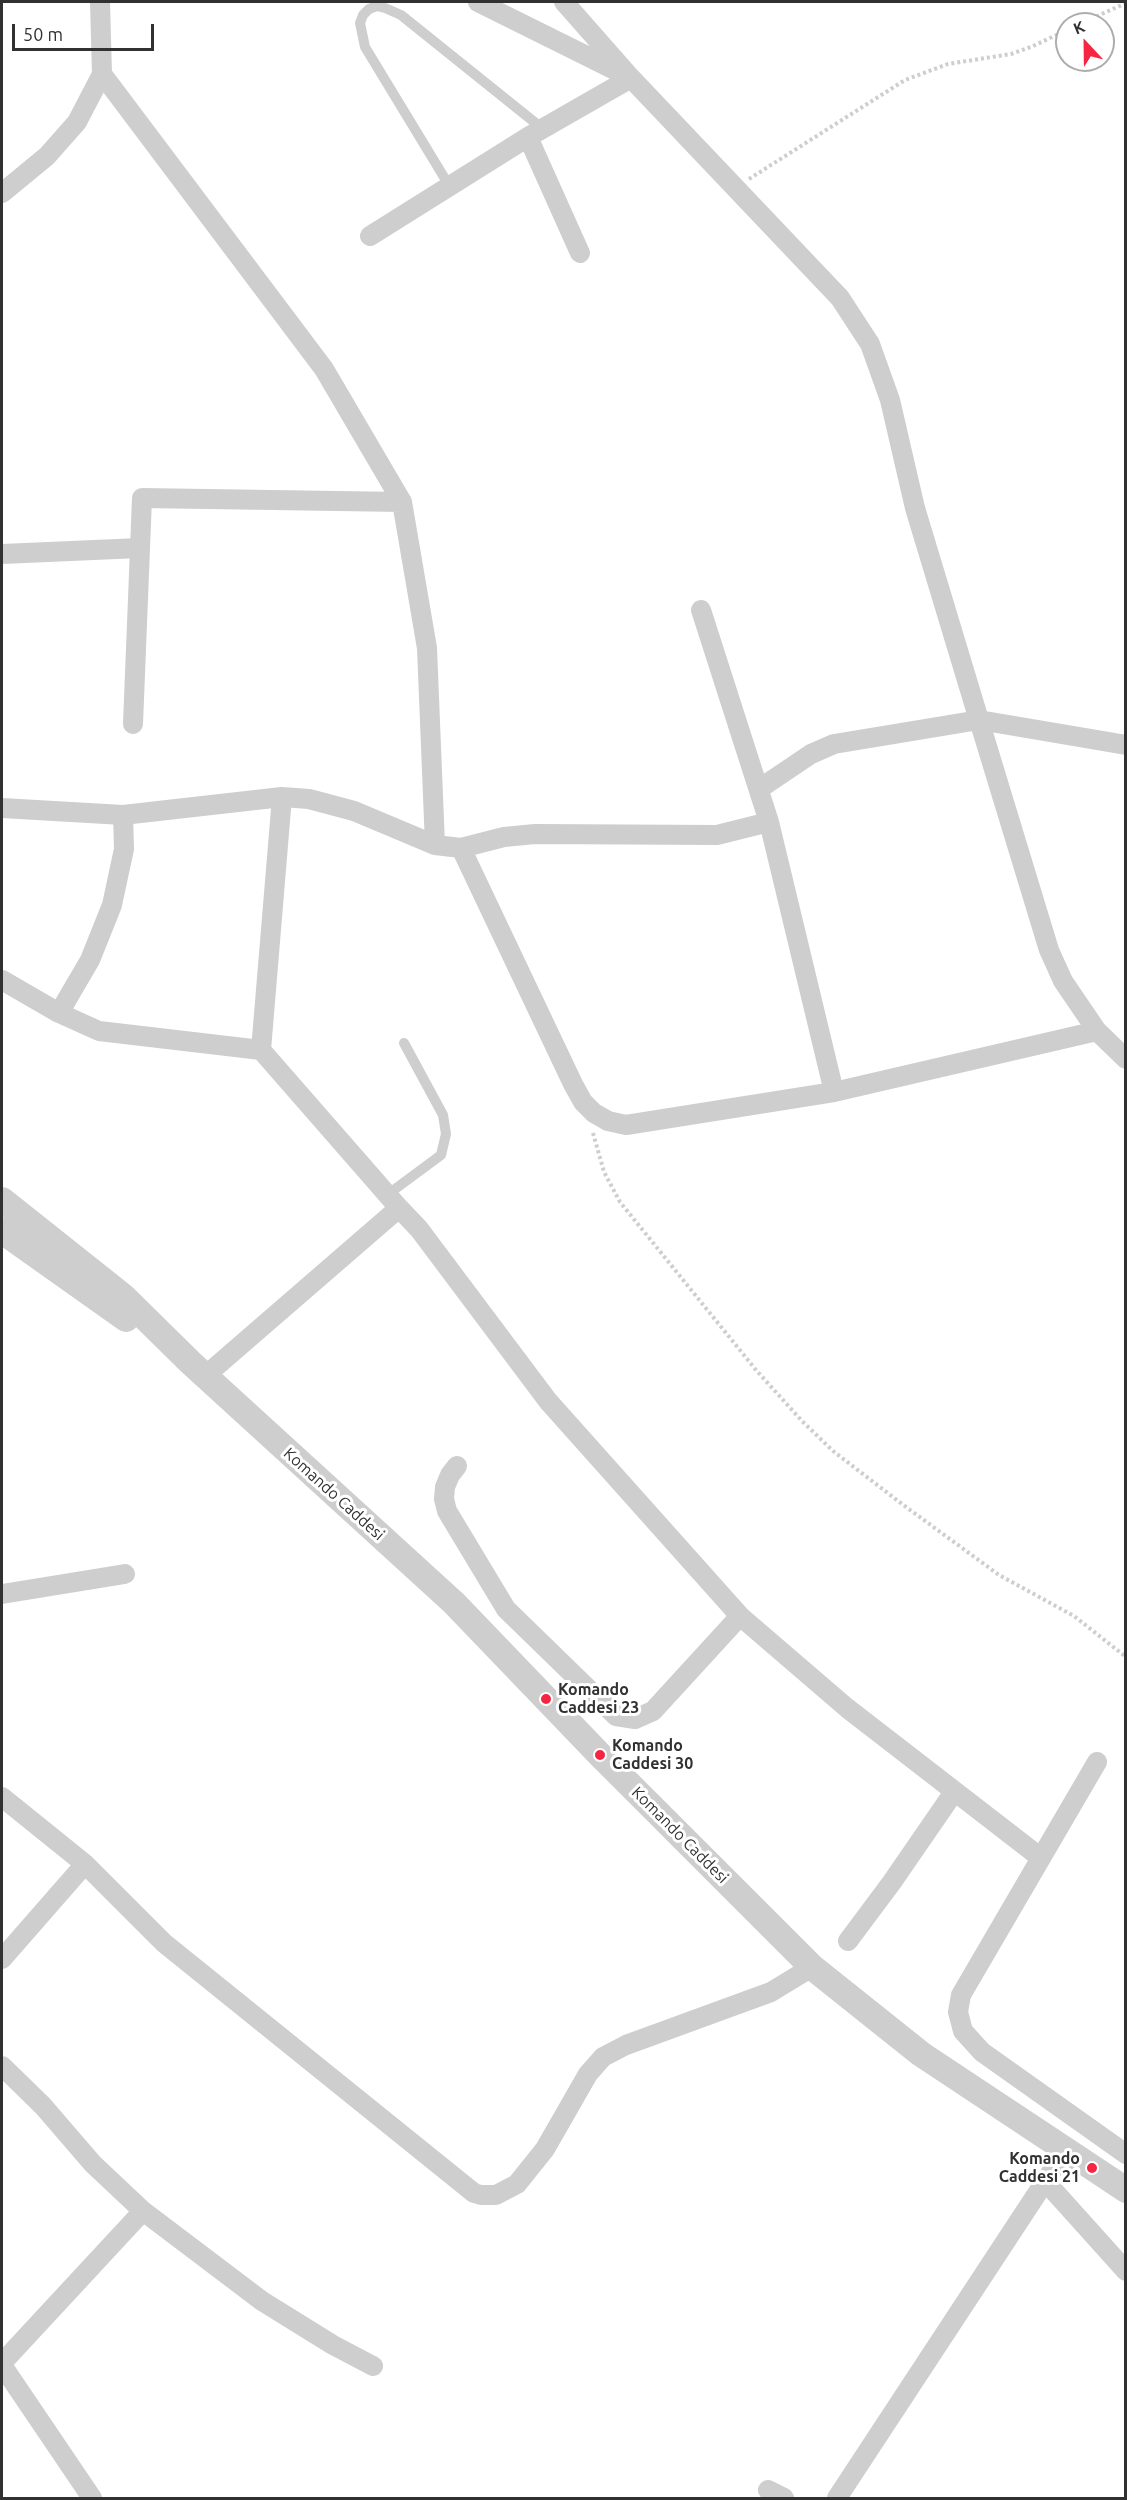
<!DOCTYPE html>
<style>
body{margin:0}
#map{position:relative;width:1127px;height:2500px;overflow:hidden;background:#fff;font-family:Ubuntu,sans-serif}
canvas{display:block}
.frame{position:absolute;inset:0;border:3px solid #313131;pointer-events:none}
.north{position:absolute;left:1055px;top:12px;width:60px;height:60px;box-sizing:border-box;background:#fff;border:2px solid #adadad;border-radius:50%;rotate:338deg;font-size:16px;font-weight:700;line-height:24px;text-align:center;color:#313131}
.north::after{content:'';display:block;margin:auto;width:21px;height:27px;background:#f62541;clip-path:polygon(50% 0,100% 100%,50% 72%,0 100%)}
.scale{position:absolute;left:12px;top:24px;width:142px;height:27px;box-sizing:border-box;border:3px solid #313131;border-top:0;padding-left:8px;font-size:18px;line-height:21px;white-space:nowrap;color:#313131;-webkit-text-stroke:4px #fff;paint-order:stroke}
</style>
<div id="map">
<canvas width="1127" height="2500"></canvas>
<div class="frame"></div>
<div class="north">K</div>
<div class="scale">50 m</div>
</div>
<script>
const ctx = document.querySelector('canvas').getContext('2d');
ctx.lineJoin = 'round';
const toPath = rows => new Path2D(rows.map(r => 'M' + r).join(''));
function trace(path, color, width, dash) { ctx.strokeStyle = color; ctx.lineWidth = width; ctx.lineCap = dash ? 'butt' : 'round'; ctx.setLineDash(dash || []); ctx.stroke(path); }
function write(font, color, halo, rows, align = 'center') {
  ctx.font = font + ' Ubuntu,sans-serif'; ctx.lineWidth = 6; ctx.setLineDash([]); ctx.textBaseline = 'middle'; ctx.strokeStyle = halo; ctx.fillStyle = color; for (const [text, x, y, turn = 0] of rows) {
    ctx.save(); ctx.translate(x, y); ctx.rotate((+turn || 0) * Math.PI / 180); ctx.textAlign = isNaN(turn) ? turn : align; if (halo) ctx.strokeText(text, 0, 0); ctx.fillText(text, 0, 0); ctx.restore();
  }
}
trace(toPath([
 [1080,24,1126,3],
 [749,179,905,80,948,64,1011,54,1031,47,1067,30],
 [593,1133,604,1172,620,1202,756,1370,802,1421,833,1451,902,1504,999,1575,1074,1616,1126,1657]
]), '#cecece', 4, [3, 3]);
trace(toPath([
 [450,187,365,47,360,23,363,15,369,9,377,6,385,8,401,15,543,129],
 [387,1195,441,1155,446,1134,443,1115,404,1043]
]), '#cecece', 10);
trace(toPath([
 [478,2,621,73],
 [564,2,631,78,840,298,870,344,890,400,915,508,979,720,834,744,811,754,759,789],
 [102,74,324,369,402,502,142,498,133,724],
 [528,137,580,253],
 [2,193,47,156,77,122,102,74,100,2],
 [370,236,528,137,631,78],
 [2,554,140,548],
 [2,808,123,815,282,797,309,799,354,811,435,845,427,648,402,502],
 [435,845,461,848,573,1084,583,1102,594,1113,608,1121,626,1125,834,1092,769,822,701,610],
 [461,848,504,837,535,834,717,835,769,822],
 [2,980,59,1013,99,1031,261,1050],
 [59,1013,90,960,112,905,124,849,123,815],
 [1097,1031,1126,1059],
 [834,1092,1097,1031,1063,981,1049,950,979,720,1126,745],
 [399,1208,419,1229,548,1401,740,1616,653,1711,635,1719,616,1716,506,1609,447,1511,444,1499,445,1487,450,1475,457,1466],
 [205,1376,399,1208,261,1050,282,797],
 [2,1594,125,1574],
 [740,1616,847,1708,1041,1858],
 [1097,1762,961,1995,958,2012,963,2031,982,2052,1126,2154],
 [2,1797,85,1864,164,1943,474,2193,481,2195,496,2195,517,2184,545,2149,588,2074,603,2057,626,2045,771,1992,812,1967],
 [848,1941,892,1882,954,1792],
 [2,1959,85,1864],
 [2,2066,43,2106,93,2164,143,2211,262,2301,333,2345,373,2366],
 [1045,2181,1126,2271],
 [2,2363,143,2211],
 [2,2365,92,2498],
 [768,2490,784,2498],
 [837,2498,1065,2151]
]), '#cecece', 20);
trace(toPath([
 [2,1200,124,1297,191,1363,454,1603,600,1755,812,1967,921,2054,1126,2190],
 [2,1231,126,1319]
]), '#cecece', 26);
for (const [x, y, r, color] of [
 [546,1699,6,"#f62541"],
 [600,1755,6,"#f62541"],
 [1092,2168,6,"#f62541"]
]) { const dot = new Path2D(); dot.arc(x, y, r, 0, 2 * Math.PI); ctx.fillStyle = color; ctx.fill(dot); trace(dot, '#fff', 2); }
write('16px', '#313131', '#fff', [
 ["Komando Caddesi",334,1494,42],
 ["Komando Caddesi",680,1835,45]
]);
write('bold 16px', '#313131', '#fff', [
 ["Komando",558,1690],
 ["Caddesi 23",558,1708],
 ["Komando",612,1746],
 ["Caddesi 30",612,1764],
 ["Komando",1080,2159,"right"],
 ["Caddesi 21",1080,2177,"right"]
], 'left');
</script>
